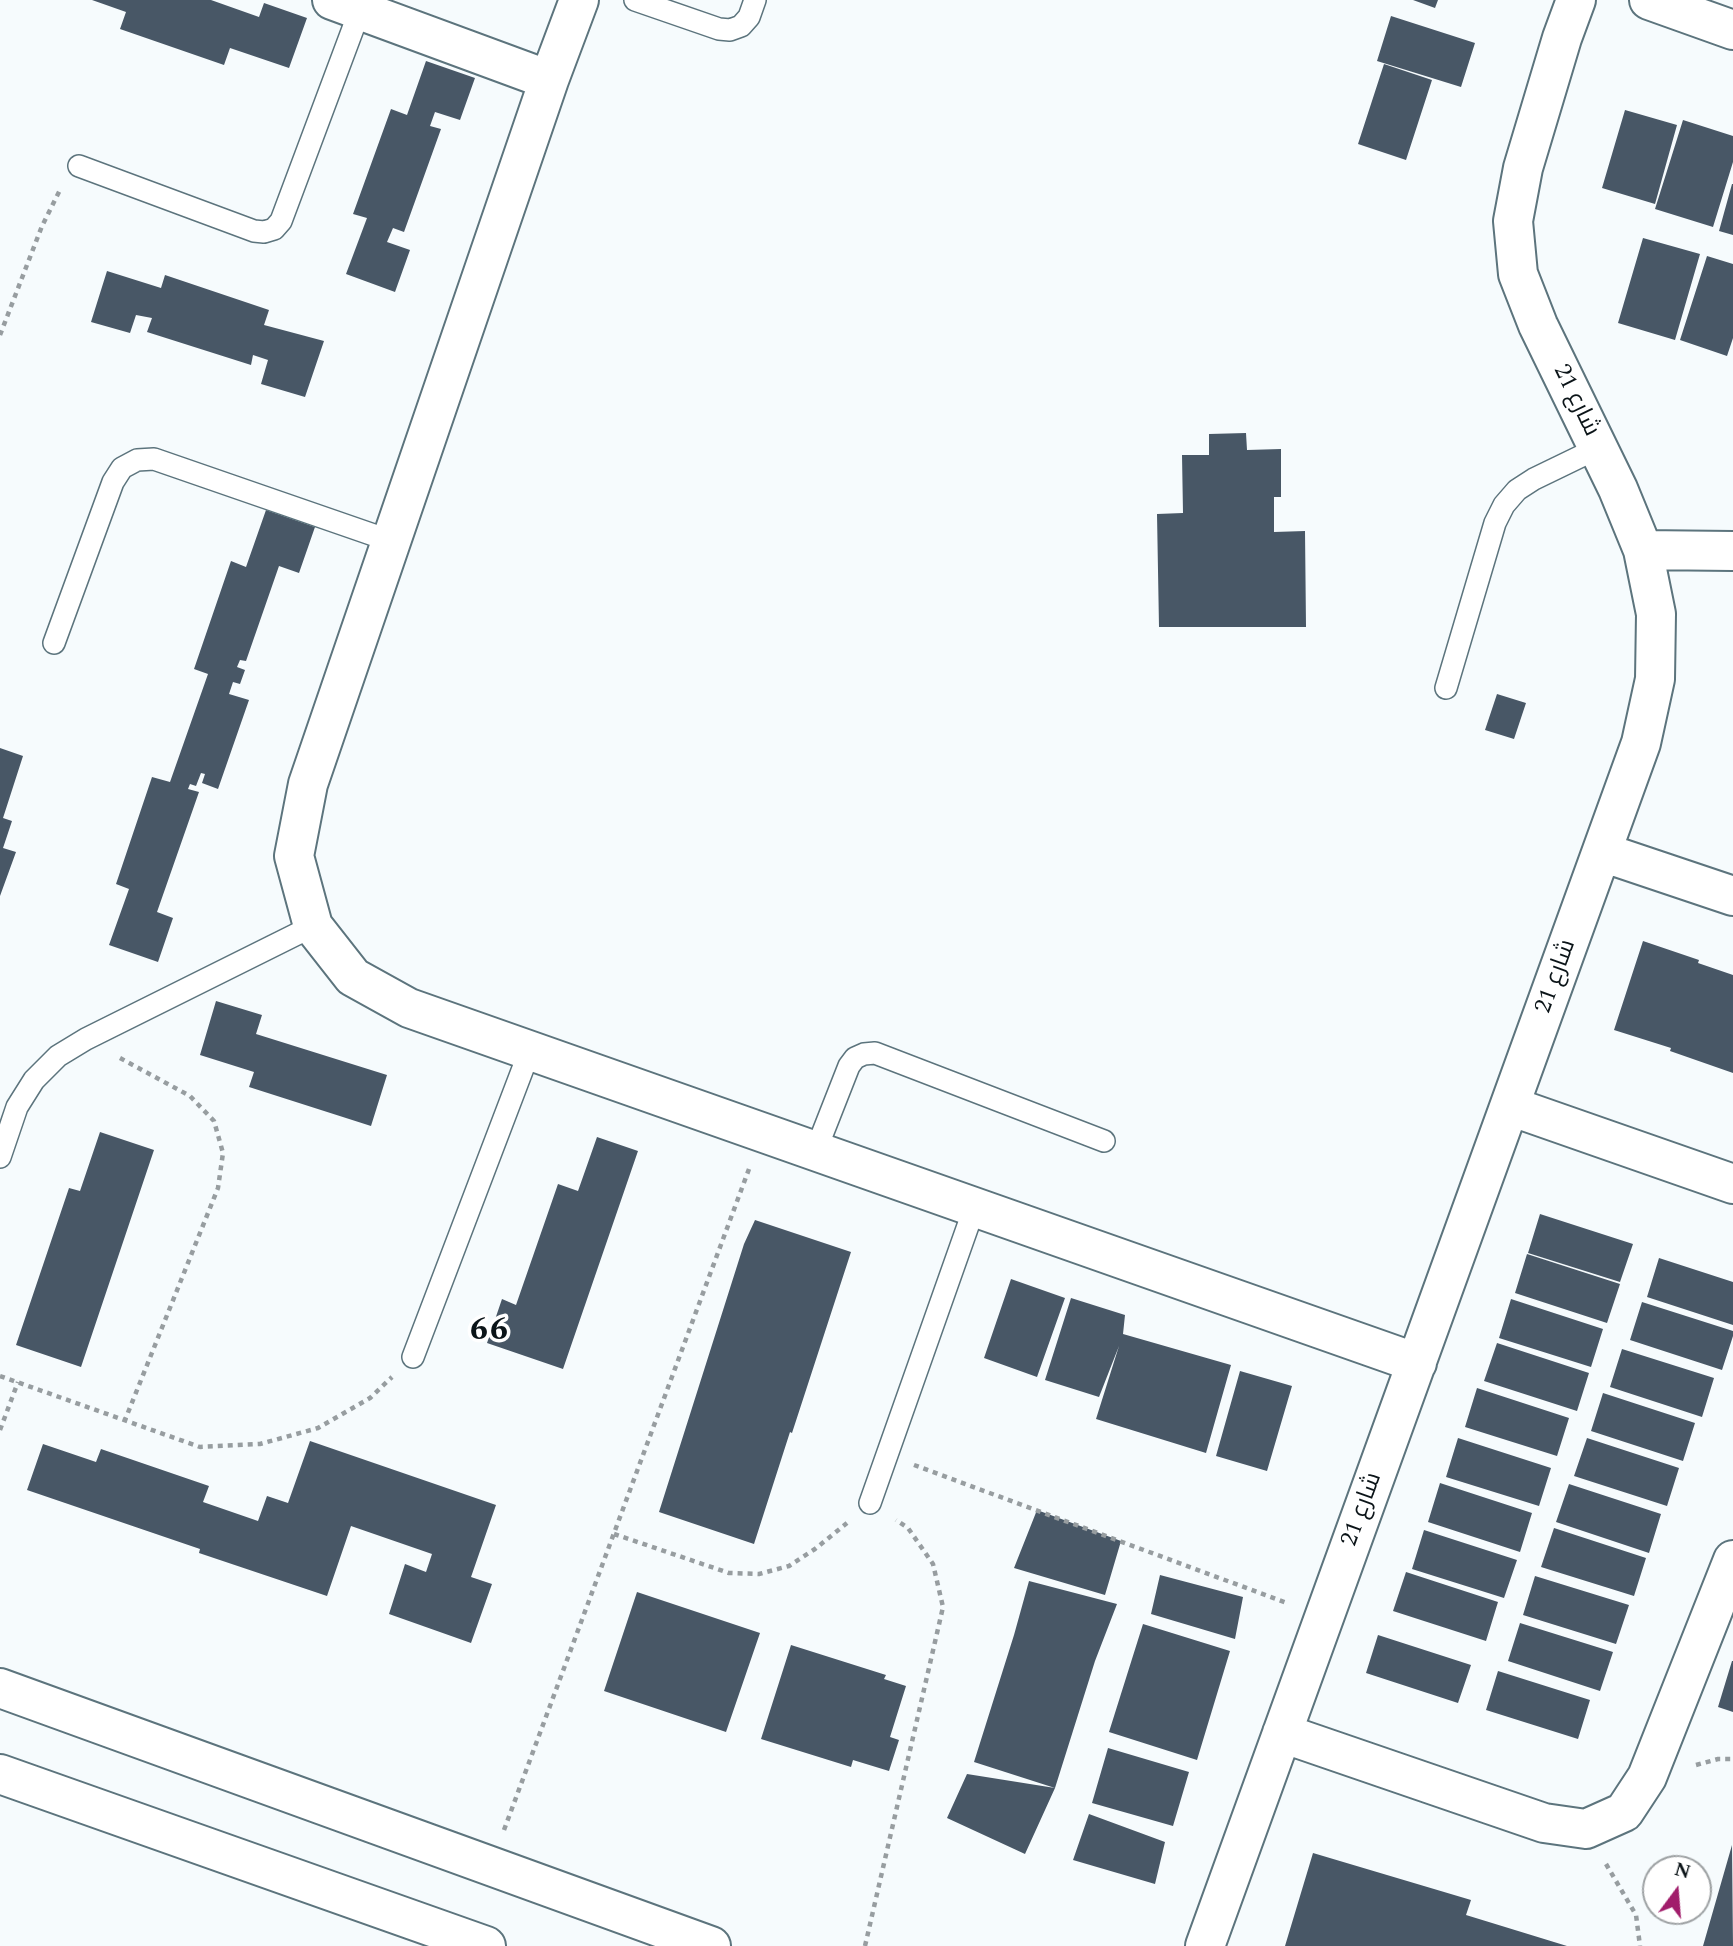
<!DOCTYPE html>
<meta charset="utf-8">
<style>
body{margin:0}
#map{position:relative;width:1733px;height:1946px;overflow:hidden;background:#f6fbfd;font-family:Spectral,serif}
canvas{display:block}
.north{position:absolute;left:1642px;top:1855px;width:70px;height:70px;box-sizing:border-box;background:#fff;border:2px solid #9da1a3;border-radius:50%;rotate:16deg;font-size:19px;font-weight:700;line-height:28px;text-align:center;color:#0b1418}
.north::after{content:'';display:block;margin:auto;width:24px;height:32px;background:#a11d6b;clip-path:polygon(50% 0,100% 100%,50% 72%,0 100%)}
</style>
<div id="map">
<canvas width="1733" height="1946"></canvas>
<div class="north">N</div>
</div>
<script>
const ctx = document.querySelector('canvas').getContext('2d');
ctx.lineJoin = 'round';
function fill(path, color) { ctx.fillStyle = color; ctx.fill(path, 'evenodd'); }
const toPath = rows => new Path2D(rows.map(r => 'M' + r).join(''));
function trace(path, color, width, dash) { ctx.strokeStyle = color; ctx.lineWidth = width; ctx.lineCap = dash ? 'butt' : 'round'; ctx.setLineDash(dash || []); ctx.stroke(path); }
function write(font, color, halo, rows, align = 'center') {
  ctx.font = font + ' Spectral,Cairo,serif'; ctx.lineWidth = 7; ctx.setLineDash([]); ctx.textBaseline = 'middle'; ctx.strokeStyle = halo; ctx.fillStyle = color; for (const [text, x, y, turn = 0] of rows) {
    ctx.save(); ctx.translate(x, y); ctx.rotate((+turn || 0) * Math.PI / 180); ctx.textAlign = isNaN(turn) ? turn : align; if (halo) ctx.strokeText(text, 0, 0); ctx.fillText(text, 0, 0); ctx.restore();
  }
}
fill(toPath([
 [92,0,211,0,259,17,264,3,307,18,289,68,230,48,224,65,120,29,126,12],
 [1413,0,1438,0,1435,8],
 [1391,16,1475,43,1461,87,1377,61],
 [426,61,475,78,460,120,435,112,430,126,441,129,404,232,393,228,387,242,410,250,395,292,346,274,367,218,353,214,391,109,407,115],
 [1384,64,1432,80,1406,160,1358,144],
 [1625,110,1677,125,1655,204,1602,188],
 [1683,120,1733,136,1733,162,1713,227,1655,209],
 [1732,184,1733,184,1733,235,1719,231],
 [1643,238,1700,254,1675,340,1618,323],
 [1707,256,1733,264,1733,338,1727,356,1680,340],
 [107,271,161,288,165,275,269,310,264,325,324,341,305,397,261,384,268,360,253,355,251,365,147,332,152,318,136,315,130,333,91,322],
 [1246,433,1247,450,1281,449,1281,497,1274,497,1274,532,1305,531,1306,627,1159,627,1157,514,1183,513,1182,455,1209,455,1209,434],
 [266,510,315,527,299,573,279,566,246,661,240,660,237,667,245,670,240,684,233,682,229,694,249,700,218,789,202,783,205,774,201,773,196,786,190,784,188,789,199,792,157,912,173,918,158,962,109,945,129,889,116,884,152,777,170,782,208,674,194,669,231,561,246,567],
 [1497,694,1526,703,1514,739,1485,730],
 [0,748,23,756,3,818,12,821,3,848,16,852,0,896],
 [1643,941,1699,960,1698,963,1733,975,1733,1073,1670,1051,1671,1048,1614,1030],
 [216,1001,262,1015,256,1034,387,1075,371,1126,249,1087,254,1072,200,1055],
 [100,1132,154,1150,81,1367,16,1345,69,1188,80,1191],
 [597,1137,638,1151,563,1369,487,1343,502,1299,516,1305,558,1184,578,1191],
 [1540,1214,1633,1244,1620,1282,1528,1253],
 [755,1220,851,1252,792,1433,790,1432,754,1544,659,1512,744,1244],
 [1527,1254,1620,1284,1607,1323,1515,1293],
 [1659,1258,1733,1282,1733,1325,1647,1297],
 [1011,1279,1065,1298,1037,1377,984,1358],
 [1071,1298,1125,1315,1123,1334,1231,1365,1206,1453,1096,1419,1119,1346,1099,1397,1045,1380],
 [1511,1299,1603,1329,1591,1367,1499,1338],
 [1642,1302,1733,1331,1733,1336,1722,1370,1630,1340],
 [1497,1343,1589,1373,1577,1411,1484,1381],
 [1622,1349,1714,1378,1702,1417,1610,1387],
 [1240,1371,1292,1386,1267,1471,1216,1456],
 [1477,1388,1569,1418,1557,1456,1465,1427],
 [1603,1393,1695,1423,1683,1461,1591,1431],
 [1458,1438,1551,1468,1539,1506,1446,1477],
 [1587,1438,1679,1468,1667,1506,1574,1476],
 [310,1441,496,1505,471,1577,492,1584,471,1643,389,1614,405,1564,426,1572,432,1554,351,1526,327,1596,199,1553,200,1549,27,1490,43,1444,96,1462,101,1449,209,1486,203,1502,258,1521,267,1496,288,1503],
 [1440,1483,1532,1513,1520,1552,1428,1522],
 [1569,1484,1661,1514,1649,1553,1556,1522],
 [1037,1510,1121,1541,1105,1595,1014,1568],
 [1554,1528,1646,1558,1634,1596,1541,1567],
 [1424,1530,1517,1560,1504,1598,1412,1569],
 [1406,1572,1498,1602,1486,1641,1393,1611],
 [1160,1575,1243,1597,1235,1639,1151,1614],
 [1535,1576,1629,1605,1616,1644,1523,1615],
 [1029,1581,1117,1604,1095,1661,1055,1788,974,1762,1014,1635],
 [637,1592,760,1633,726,1732,604,1691],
 [1520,1623,1613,1652,1600,1691,1508,1661],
 [1143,1624,1230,1651,1197,1760,1109,1732],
 [1378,1635,1471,1665,1458,1703,1366,1673],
 [791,1645,886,1675,884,1679,906,1686,890,1737,899,1740,889,1771,853,1760,851,1767,761,1739],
 [1732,1661,1733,1661,1733,1712,1718,1707],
 [1498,1671,1590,1700,1578,1739,1486,1710],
 [1108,1748,1189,1772,1173,1826,1092,1803],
 [967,1774,1055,1788,1025,1854,947,1818],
 [1089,1814,1165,1842,1155,1884,1073,1860],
 [1732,1845,1733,1946,1703,1946],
 [1313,1853,1471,1900,1466,1915,1567,1946,1285,1946]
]), '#485766');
const service = toPath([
 [635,0,719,29,730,30,741,26,749,17,755,0],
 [79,166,254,231,264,232,274,229,281,221,360,10],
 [54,643,113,482,122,468,137,460,154,459,391,541],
 [1446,688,1495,523,1504,505,1517,490,1534,479,1598,448],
 [816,1150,849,1066,855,1058,864,1054,875,1053,1104,1141],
 [0,1157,17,1107,34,1080,58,1056,86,1039,313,926],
 [413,1357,530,1050],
 [870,1503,975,1206]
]);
const minor = toPath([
 [332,0,549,80],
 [579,0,549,80,308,784,294,856,313,926,353,977,409,1008,1417,1363],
 [1649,0,1733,30],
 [1643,550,1733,551],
 [1602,852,1733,896],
 [1510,1106,1733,1184],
 [0,1688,711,1946],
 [1282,1733,1544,1823,1586,1829,1624,1812,1647,1777,1733,1560],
 [0,1774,486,1946],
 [1205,1946,1641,743,1655,679,1656,614,1643,550,1618,489,1538,325,1518,274,1513,221,1523,168,1562,38,1576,0]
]);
trace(service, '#5c747d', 24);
trace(minor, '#5c747d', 42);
trace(toPath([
 [0,335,42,226,61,188],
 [120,1058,190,1096,214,1121,223,1153,218,1188,125,1420],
 [0,1376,200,1447,260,1444,318,1428,370,1398,392,1377],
 [0,1430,18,1382],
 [914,1465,1287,1603],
 [614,1534,729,1573,759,1574,789,1566,815,1549,847,1523],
 [1696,1765,1718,1759,1733,1759],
 [504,1830,749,1169],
 [1606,1864,1636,1915,1640,1946],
 [865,1946,943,1607,933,1564,908,1528,896,1520]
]), '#979da0', 4.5, [5, 5]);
trace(service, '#fff', 21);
trace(minor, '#fff', 38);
write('24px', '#0b1418', '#fff', [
 ["شارع 21",1575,401,64],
 ["شارع 21",1557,977,-70],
 ["شارع 21",1363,1510,-70]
]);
ctx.letterSpacing = '2px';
write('bold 32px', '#0b1418', '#fff', [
 ["66",490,1333]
]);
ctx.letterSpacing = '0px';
</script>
